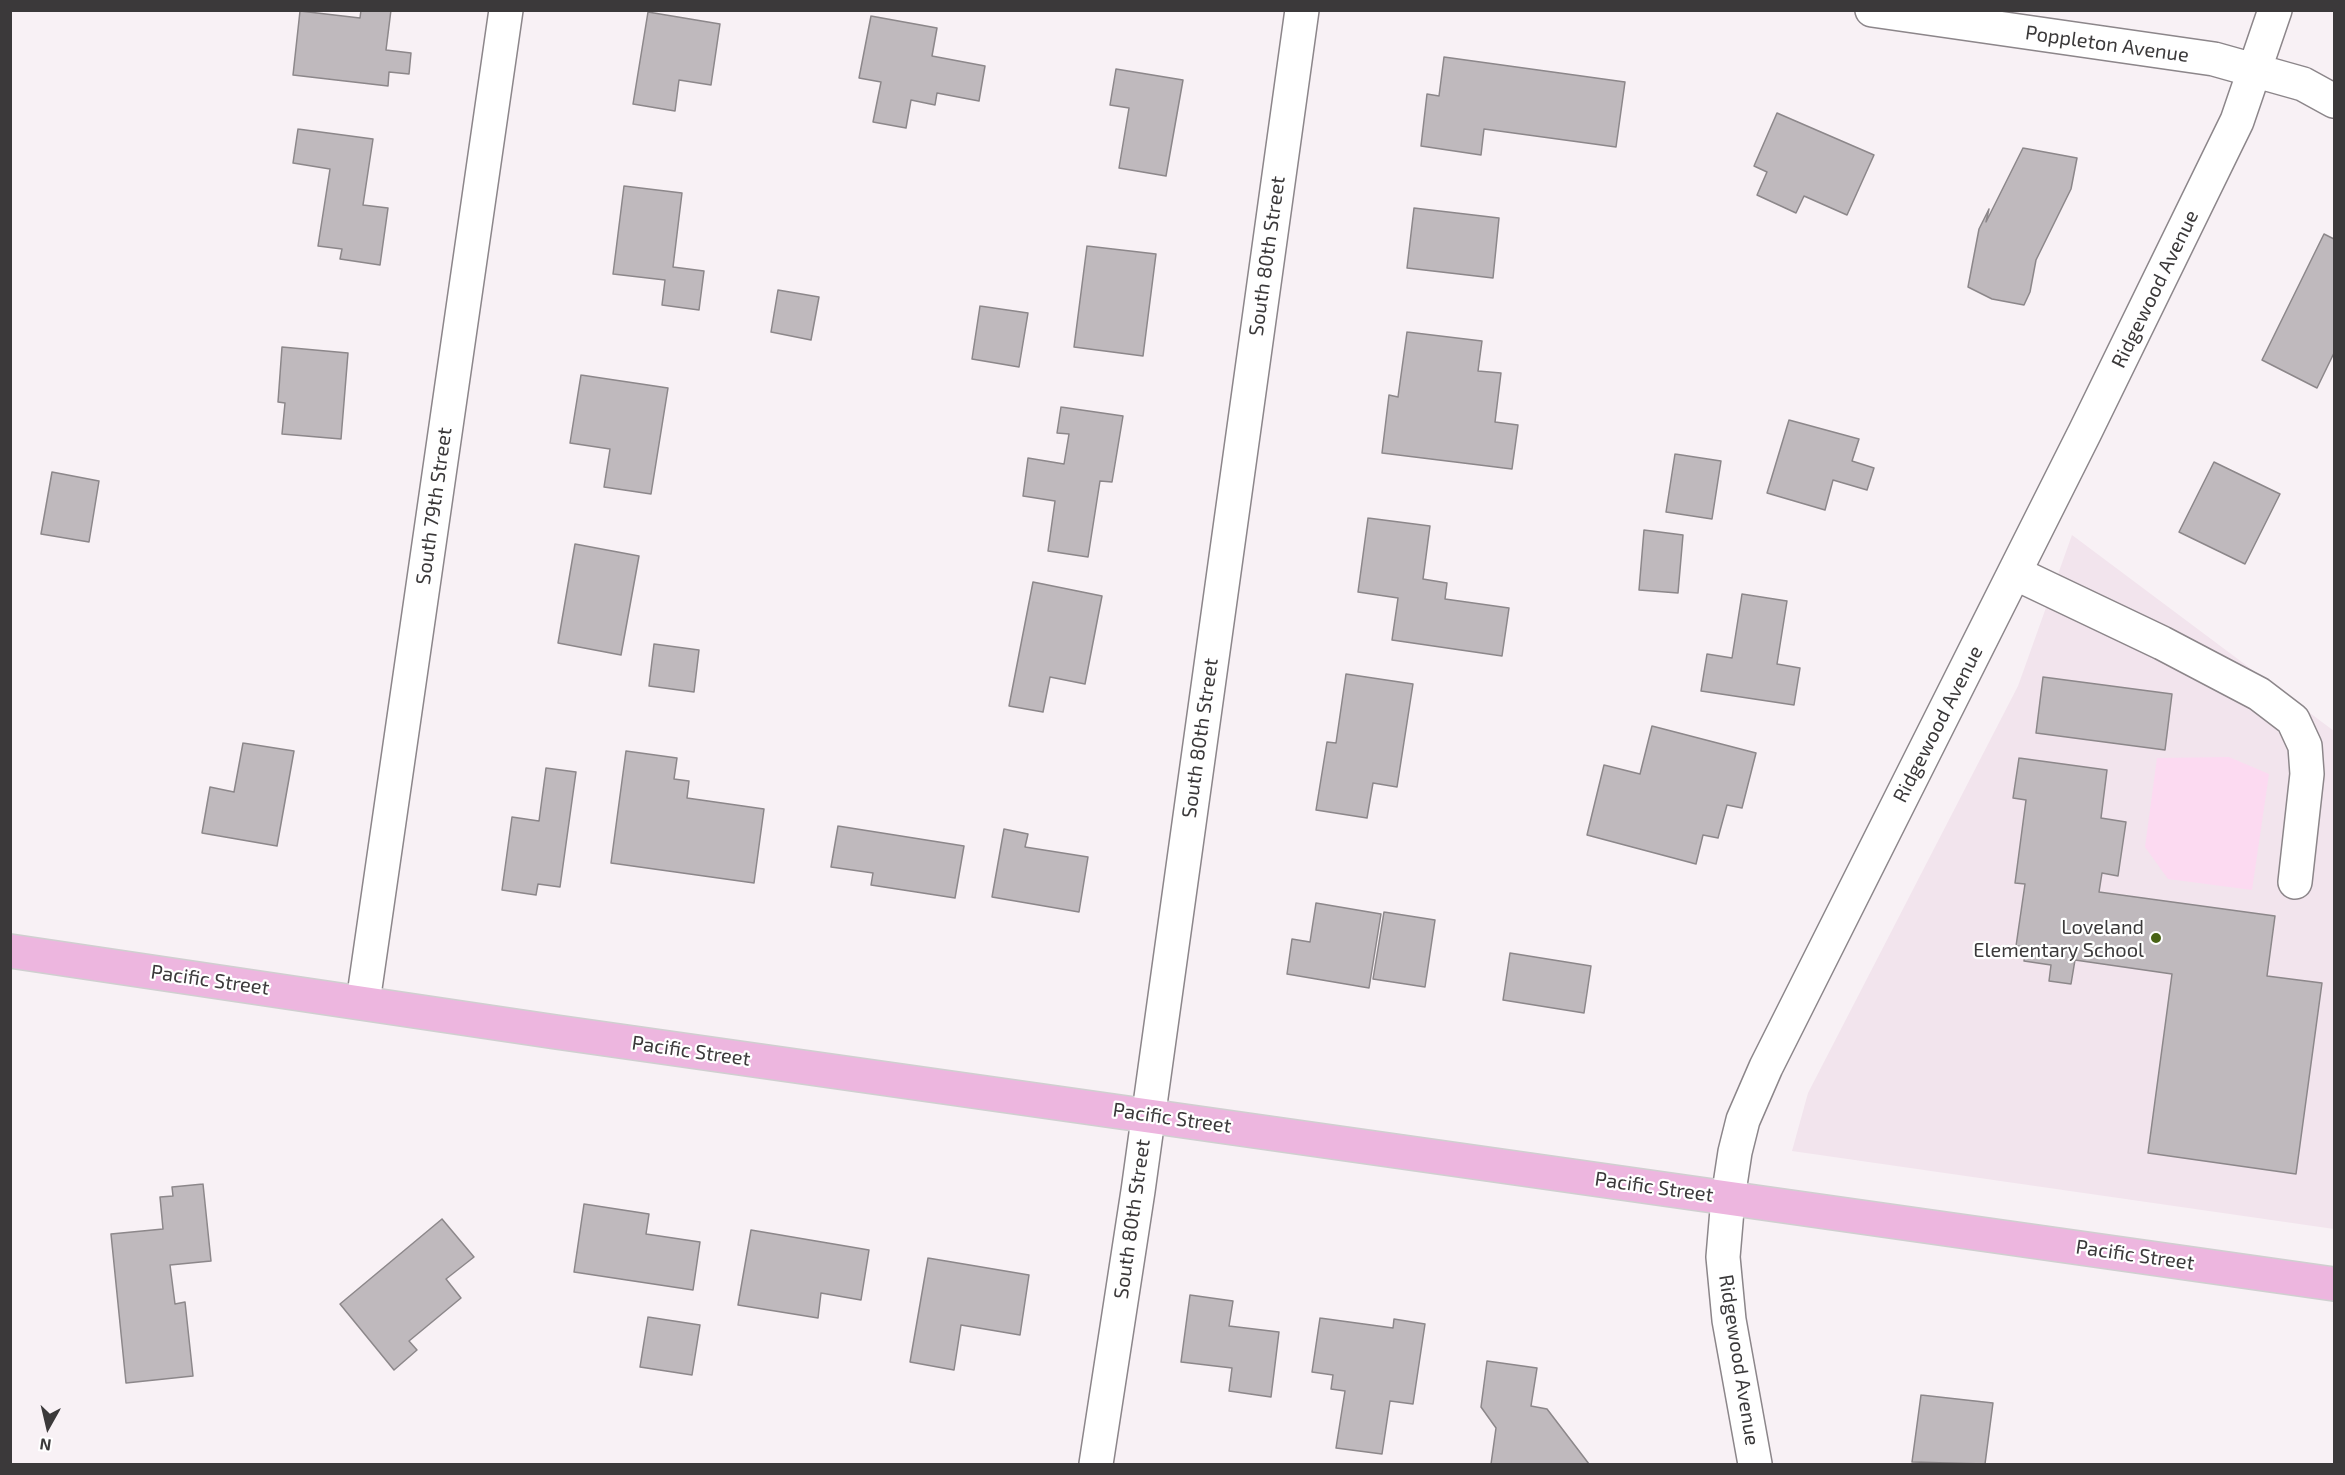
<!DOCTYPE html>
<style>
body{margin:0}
#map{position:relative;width:2345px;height:1475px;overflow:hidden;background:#f8f1f5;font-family:"Exo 2",sans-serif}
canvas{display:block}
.frame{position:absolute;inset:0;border:12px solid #3b393a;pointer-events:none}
.north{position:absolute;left:18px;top:1397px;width:60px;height:60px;-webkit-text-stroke:4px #fff;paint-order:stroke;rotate:188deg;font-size:16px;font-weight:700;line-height:24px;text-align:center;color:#3b393a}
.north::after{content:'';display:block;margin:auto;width:21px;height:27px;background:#3b393a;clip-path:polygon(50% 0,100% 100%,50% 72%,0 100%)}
</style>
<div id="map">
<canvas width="2345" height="1475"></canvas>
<div class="frame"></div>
<div class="north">N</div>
</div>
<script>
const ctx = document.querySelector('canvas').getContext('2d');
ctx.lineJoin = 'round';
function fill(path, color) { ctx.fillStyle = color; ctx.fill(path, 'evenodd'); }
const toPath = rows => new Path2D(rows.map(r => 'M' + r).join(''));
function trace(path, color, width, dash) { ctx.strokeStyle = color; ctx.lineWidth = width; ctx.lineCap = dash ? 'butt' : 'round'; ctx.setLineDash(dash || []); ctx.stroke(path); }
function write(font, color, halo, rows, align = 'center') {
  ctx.font = font + ' "Exo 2",sans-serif'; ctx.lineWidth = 4.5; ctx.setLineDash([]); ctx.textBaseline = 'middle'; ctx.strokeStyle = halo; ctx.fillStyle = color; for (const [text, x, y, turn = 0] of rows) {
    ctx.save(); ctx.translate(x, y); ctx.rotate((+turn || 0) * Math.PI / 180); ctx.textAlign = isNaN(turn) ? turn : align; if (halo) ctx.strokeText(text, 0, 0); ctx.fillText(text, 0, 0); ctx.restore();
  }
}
fill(toPath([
 [2072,535,2334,731,2334,1229,1792,1151,1808,1093,2018,686]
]), '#f2e4ed');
fill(toPath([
 [2229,757,2269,774,2252,890,2168,879,2145,847,2157,758]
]), '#fcdaf1');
const building = toPath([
 [361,10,391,10,386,50,411,53,409,74,389,72,388,86,293,75,300,11,360,18,361,10],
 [648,12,720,24,711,85,679,80,675,111,633,104,648,12],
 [871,16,937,28,932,56,985,66,979,101,937,93,935,105,911,100,906,128,873,122,881,82,859,78,871,16],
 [1444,57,1625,82,1616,147,1484,129,1481,155,1421,146,1427,94,1439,96,1444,57],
 [1116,69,1183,80,1166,176,1119,168,1129,108,1110,105,1116,69],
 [1777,113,1874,155,1847,215,1804,196,1796,213,1757,195,1767,172,1754,166,1777,113],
 [298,129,373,139,363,205,388,208,380,265,340,259,342,249,318,246,330,169,293,163,298,129],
 [2023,148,2077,158,2071,189,2036,260,2030,292,2024,305,1992,299,1968,287,1979,229,1989,209,1986,222,2023,148],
 [624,186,682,193,673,267,704,271,699,310,662,305,665,280,613,274,624,186],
 [1414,208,1499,218,1493,278,1407,268,1414,208],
 [2324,234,2334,239,2334,353,2317,388,2262,360,2324,234],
 [1087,246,1156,254,1143,356,1074,347,1087,246],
 [778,290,819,297,811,340,771,332,778,290],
 [980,306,1028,313,1019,367,972,359,980,306],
 [1407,332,1482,341,1478,371,1501,373,1495,422,1518,425,1512,469,1382,453,1389,395,1398,397,1407,332],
 [282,347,348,353,341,439,282,434,285,403,278,402,282,347],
 [581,375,668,388,651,494,604,487,610,449,570,443,581,375],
 [1061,407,1123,416,1112,482,1100,481,1088,557,1048,551,1055,501,1023,496,1028,458,1064,464,1069,434,1057,433,1061,407],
 [1789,420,1859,439,1852,461,1874,468,1867,490,1833,480,1825,510,1767,493,1789,420],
 [1675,454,1721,461,1712,519,1666,512,1675,454],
 [2214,462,2280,494,2245,564,2179,532,2214,462],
 [52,472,99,481,89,542,41,534,52,472],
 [1368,518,1430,526,1423,579,1447,583,1445,599,1509,608,1502,656,1392,640,1398,598,1358,592,1368,518],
 [1644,530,1683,535,1678,593,1639,590,1644,530],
 [575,544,639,556,621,655,558,643,575,544],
 [1033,582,1102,596,1085,684,1050,677,1043,712,1009,706,1033,582],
 [1742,594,1787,601,1777,664,1800,668,1794,705,1701,691,1707,654,1732,658,1742,594],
 [654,644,699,650,694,692,649,686,654,644],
 [1346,674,1413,684,1397,787,1373,783,1367,818,1316,810,1327,742,1336,743,1346,674],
 [2043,677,2172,694,2165,750,2036,733,2043,677],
 [1652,726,1756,753,1742,808,1727,805,1718,838,1703,835,1696,864,1587,835,1604,765,1640,774,1652,726],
 [243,743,294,751,277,846,202,833,210,787,234,792,243,743],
 [626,751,677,758,674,779,689,781,687,798,764,809,754,883,611,863,626,751],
 [2019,758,2107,770,2101,818,2126,822,2118,876,2102,873,2099,892,2275,916,2267,976,2322,983,2296,1174,2148,1153,2172,974,2075,960,2071,984,2049,981,2051,965,2024,961,2026,947,2016,946,2025,884,2015,883,2026,800,2013,798,2019,758],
 [546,768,576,772,560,887,538,884,536,895,502,890,512,817,539,821,546,768],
 [838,826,964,846,955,898,871,885,873,873,831,867,838,826],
 [1004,829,1028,834,1025,847,1088,857,1079,912,992,897,1004,829],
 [1316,903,1381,914,1369,988,1287,974,1292,939,1310,942,1316,903],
 [1384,912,1435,920,1425,987,1373,979,1384,912],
 [1510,953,1591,966,1584,1013,1503,1000,1510,953],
 [203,1184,211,1261,170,1265,175,1304,185,1302,193,1376,126,1383,111,1234,163,1229,160,1197,173,1196,172,1187,203,1184],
 [584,1204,649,1214,646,1234,700,1242,693,1290,574,1272,584,1204],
 [442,1219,474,1257,446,1279,461,1298,409,1341,417,1350,394,1370,340,1304,442,1219],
 [751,1230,869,1250,861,1300,821,1293,818,1318,738,1305,751,1230],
 [928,1258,1029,1275,1020,1335,961,1325,954,1370,910,1362,928,1258],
 [1190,1295,1233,1301,1229,1326,1279,1332,1271,1397,1229,1391,1232,1368,1181,1362,1190,1295],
 [648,1317,700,1325,692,1375,640,1367,648,1317],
 [1320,1318,1393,1328,1394,1319,1425,1324,1413,1404,1390,1401,1382,1454,1336,1448,1345,1391,1331,1389,1333,1375,1312,1372,1320,1318],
 [1487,1361,1537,1368,1531,1406,1547,1409,1589,1464,1491,1464,1496,1428,1481,1407,1487,1361],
 [1921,1395,1993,1403,1985,1464,1912,1462,1921,1395]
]);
fill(building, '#bfb9bd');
trace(building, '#8c878a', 1.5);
const minor = toPath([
 [1872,10,2214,59,2303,84,2334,101],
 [2015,573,2162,643,2259,694,2293,720,2305,746,2307,774,2295,882],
 [363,1002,506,10],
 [1096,1464,1138,1191,1302,10],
 [1755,1464,1729,1320,1723,1257,1728,1198,1735,1152,1743,1120,1766,1067,2085,432,2237,121,2275,10]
]);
const major = toPath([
 [10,951,556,1032,2334,1284]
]);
trace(minor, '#8c868a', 36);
trace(major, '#d0cfd0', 36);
trace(minor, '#fff', 33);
trace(major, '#edb6df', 33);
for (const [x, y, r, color] of [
 [2156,938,6,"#486315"]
]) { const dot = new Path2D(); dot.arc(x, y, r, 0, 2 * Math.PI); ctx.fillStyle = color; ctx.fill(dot); trace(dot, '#fff', 2); }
write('20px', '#3b393a', '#fff', [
 ["Poppleton Avenue",2107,44,8],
 ["South 80th Street",1267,256,-82],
 ["Ridgewood Avenue",2155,289,-64],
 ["South 79th Street",434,506,-82],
 ["Ridgewood Avenue",1938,724,-63],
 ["South 80th Street",1200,738,-82],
 ["Pacific Street",210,980,8],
 ["Pacific Street",691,1051,8],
 ["Pacific Street",1172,1118,8],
 ["Pacific Street",1654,1187,8],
 ["South 80th Street",1132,1219,-82],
 ["Pacific Street",2135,1255,8],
 ["Ridgewood Avenue",1739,1360,81]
]);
write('20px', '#3b393a', '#fff', [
 ["Loveland",2144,927],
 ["Elementary School",2144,950]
], 'right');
</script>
